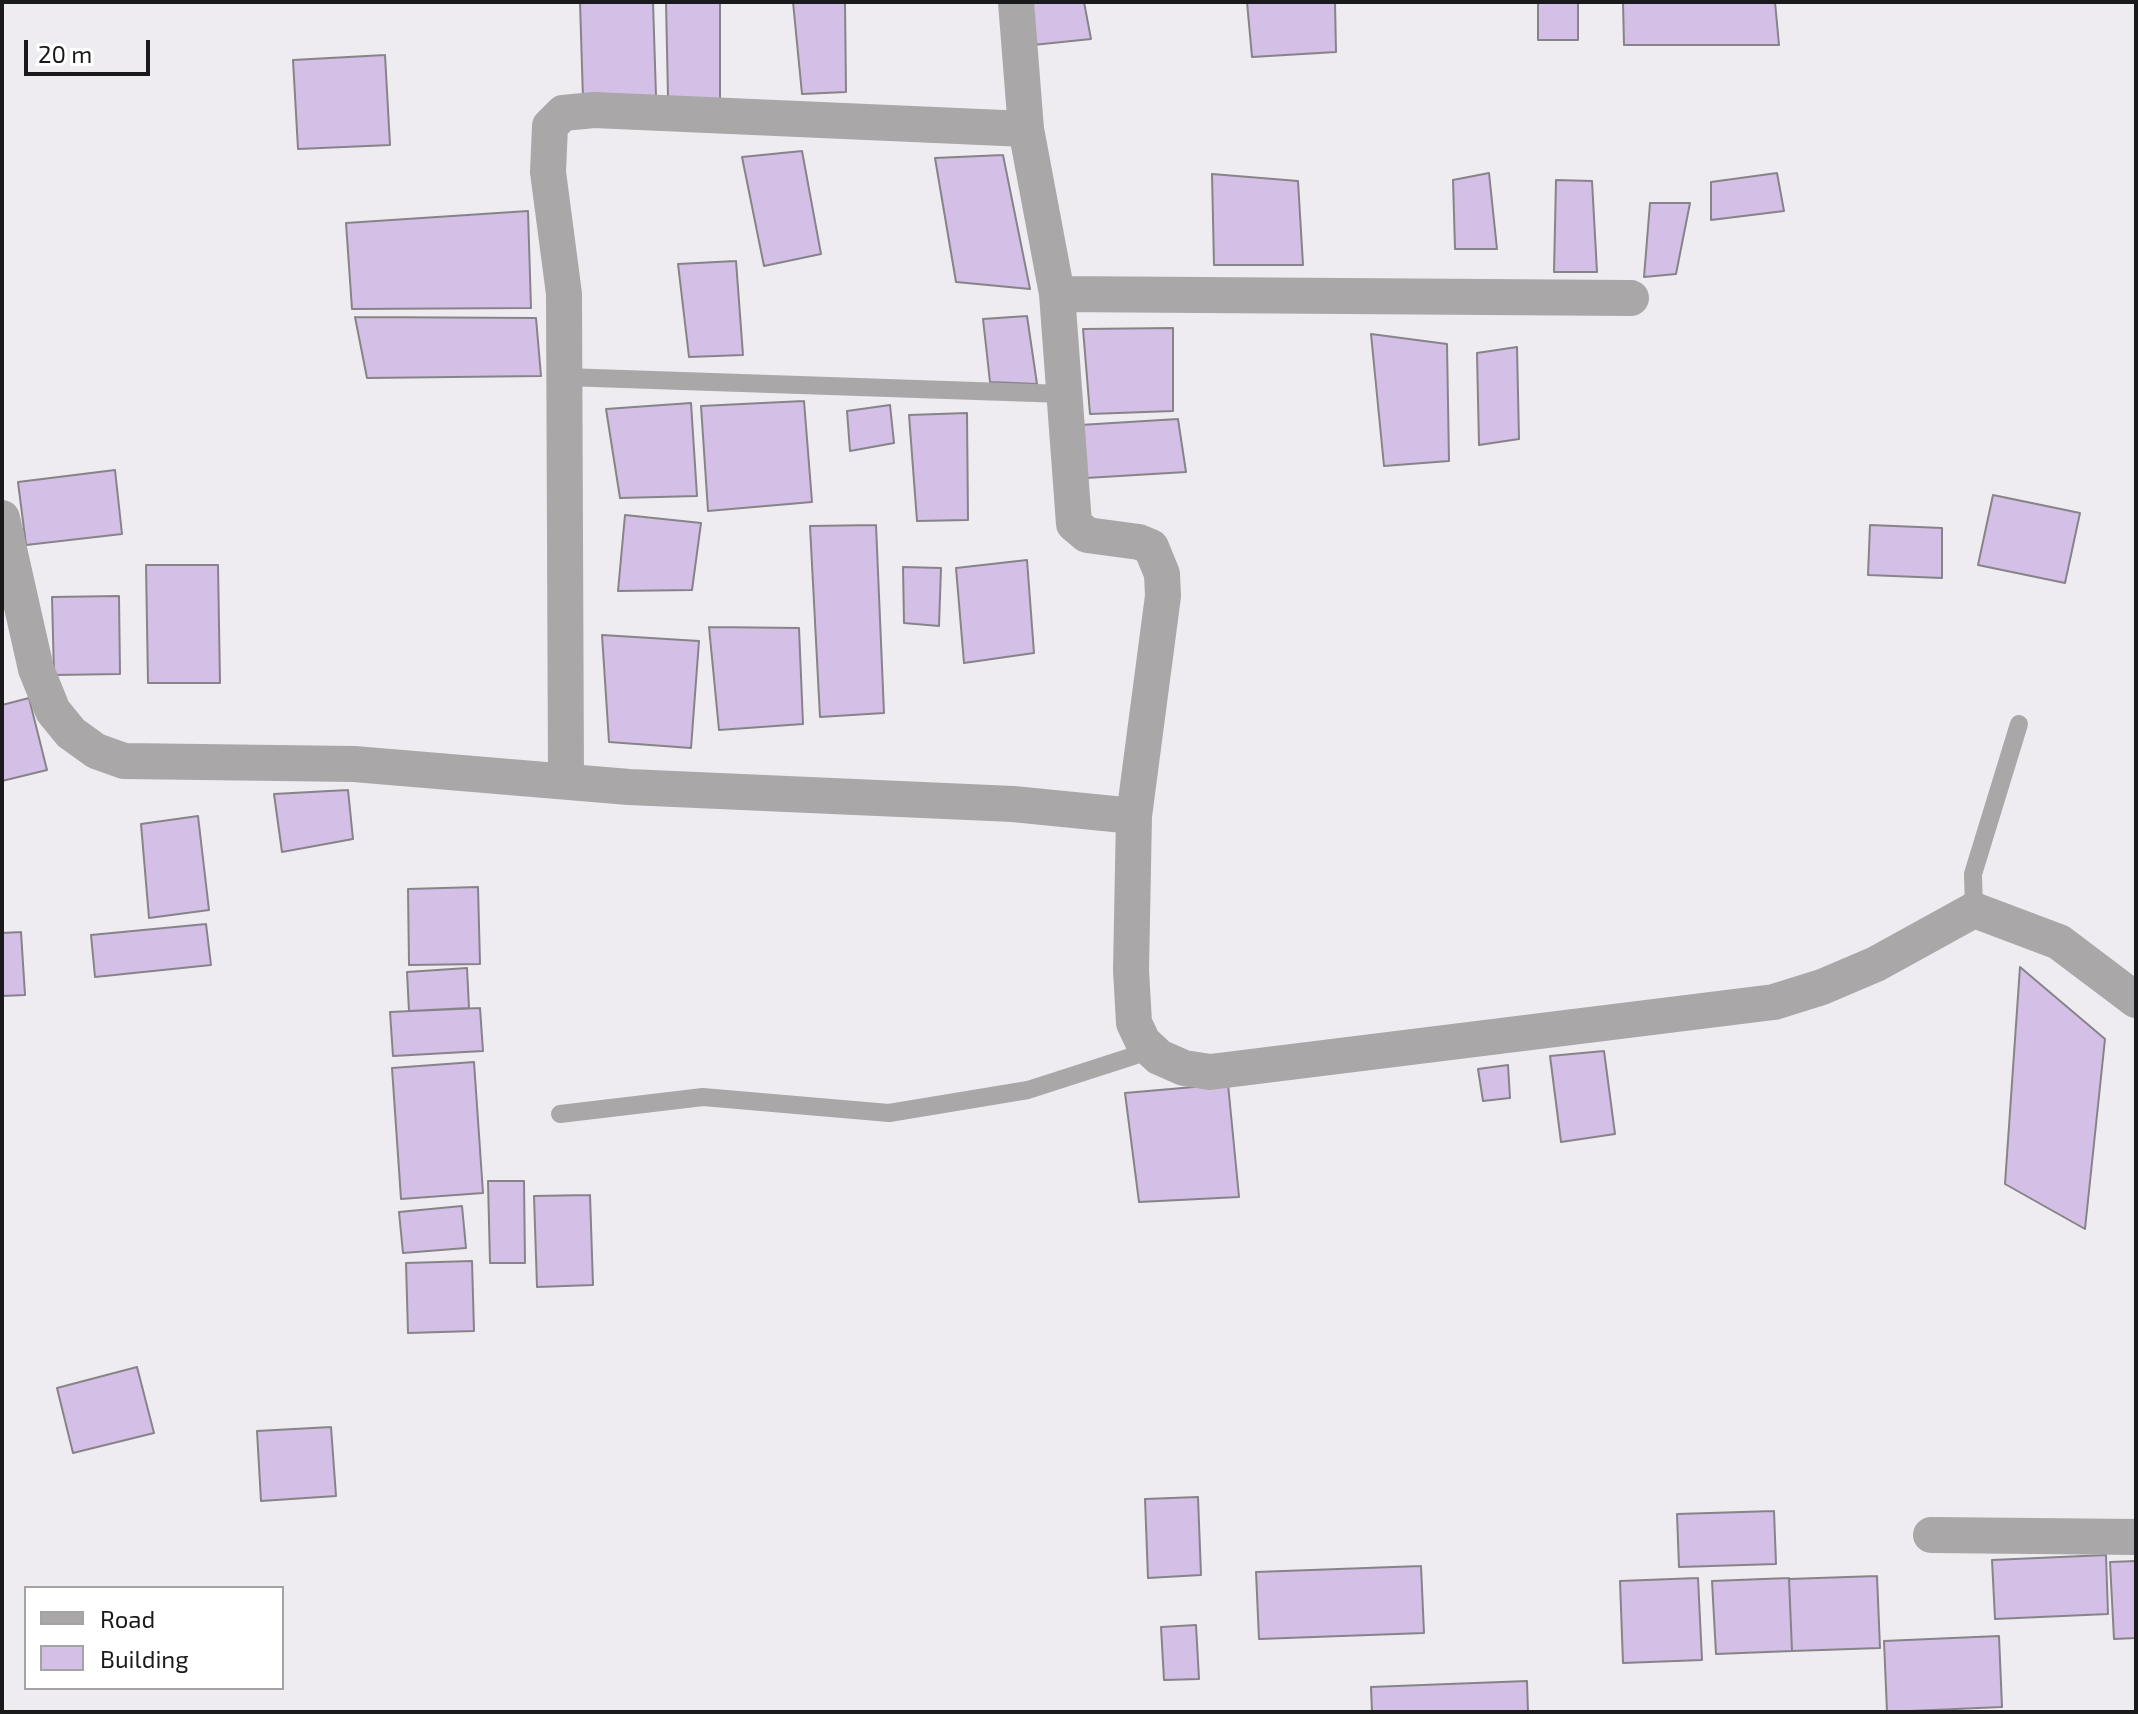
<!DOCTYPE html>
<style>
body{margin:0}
#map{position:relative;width:2138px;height:1714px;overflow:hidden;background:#eeecf0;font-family:"Exo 2",sans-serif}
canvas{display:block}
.frame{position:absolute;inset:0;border:4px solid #1a191b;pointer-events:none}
.legend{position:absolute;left:24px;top:1586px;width:260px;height:104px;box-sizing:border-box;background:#fff;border:2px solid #a3a3a4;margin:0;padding:10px 14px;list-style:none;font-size:24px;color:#1a191b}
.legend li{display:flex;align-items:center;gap:16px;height:40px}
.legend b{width:40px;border:2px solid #a3a3a4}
.scale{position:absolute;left:24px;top:40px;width:126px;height:36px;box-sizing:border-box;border:4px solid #1a191b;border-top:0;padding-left:10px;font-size:24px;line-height:28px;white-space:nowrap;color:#1a191b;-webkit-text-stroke:6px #fff;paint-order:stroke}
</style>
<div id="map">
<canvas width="2138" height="1714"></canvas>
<div class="frame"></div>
<ul class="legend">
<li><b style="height:10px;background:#a9a7a7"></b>Road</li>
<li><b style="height:22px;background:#d4bfe6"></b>Building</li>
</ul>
<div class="scale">20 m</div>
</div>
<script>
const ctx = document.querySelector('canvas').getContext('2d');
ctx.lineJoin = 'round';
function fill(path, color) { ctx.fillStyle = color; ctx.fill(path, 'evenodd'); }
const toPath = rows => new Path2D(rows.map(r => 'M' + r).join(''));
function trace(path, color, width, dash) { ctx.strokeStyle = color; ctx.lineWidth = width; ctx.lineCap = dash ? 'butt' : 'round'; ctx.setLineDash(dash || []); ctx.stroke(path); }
const building = toPath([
 [580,2,653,2,656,96,583,99,580,2],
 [666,2,720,2,720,102,668,97,666,2],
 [793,2,845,2,846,92,802,94,793,2],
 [1029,2,1084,2,1091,39,1033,45,1029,2],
 [1247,2,1335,2,1336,52,1252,57,1247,2],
 [1538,2,1578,2,1578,40,1538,40,1538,2],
 [1623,2,1775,2,1779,45,1624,45,1623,2],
 [385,55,390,145,298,149,293,60,385,55],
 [802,151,821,254,764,266,742,157,802,151],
 [1003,155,1030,289,956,282,935,158,1003,155],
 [1489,173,1497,249,1455,249,1453,180,1489,173],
 [1777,173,1784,211,1711,220,1711,182,1777,173],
 [1212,174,1298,181,1303,265,1214,265,1212,174],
 [1556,180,1592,181,1597,272,1554,272,1556,180],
 [1650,203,1690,203,1676,274,1644,277,1650,203],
 [528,211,531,308,352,309,346,223,528,211],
 [736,261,743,355,689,357,678,264,736,261],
 [1027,316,1037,384,990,382,983,319,1027,316],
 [355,317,536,318,541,376,367,378,355,317],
 [1173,328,1173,411,1090,414,1083,329,1173,328],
 [1371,334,1447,344,1449,461,1384,466,1371,334],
 [1517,347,1519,439,1479,445,1477,353,1517,347],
 [804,401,812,502,708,511,701,406,804,401],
 [691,403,697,496,620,498,606,409,691,403],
 [890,405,894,443,850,451,847,411,890,405],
 [967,413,968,520,917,521,909,415,967,413],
 [1178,419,1186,472,1086,478,1080,425,1178,419],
 [115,470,122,534,26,545,18,482,115,470],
 [1993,495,2080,513,2065,583,1978,565,1993,495],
 [625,515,701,523,692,590,618,591,625,515],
 [876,525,884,713,820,717,810,526,876,525],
 [1870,525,1942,528,1942,578,1868,575,1870,525],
 [1027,560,1034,653,964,663,956,568,1027,560],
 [146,565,218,565,220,683,148,683,146,565],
 [903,567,941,568,939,626,904,623,903,567],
 [119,596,120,674,54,675,52,597,119,596],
 [709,627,799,628,803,724,719,730,709,627],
 [602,635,699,641,691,748,609,742,602,635],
 [29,698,47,770,2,781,2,705,29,698],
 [348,790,353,839,282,852,274,794,348,790],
 [198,816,209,910,149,918,141,824,198,816],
 [478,887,480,964,409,965,408,889,478,887],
 [206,924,211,965,95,977,91,935,206,924],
 [21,932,25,995,2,996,2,933,21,932],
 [2020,967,2105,1039,2085,1229,2005,1184,2020,967],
 [467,968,469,1008,409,1011,407,972,467,968],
 [480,1008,483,1051,393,1056,390,1012,480,1008],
 [1604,1051,1615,1134,1561,1142,1550,1056,1604,1051],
 [474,1062,483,1193,401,1199,392,1068,474,1062],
 [1508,1065,1510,1098,1483,1101,1478,1069,1508,1065],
 [1228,1084,1239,1197,1139,1202,1125,1093,1228,1084],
 [488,1181,524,1181,525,1263,490,1263,488,1181],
 [590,1195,593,1285,537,1287,534,1196,590,1195],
 [462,1206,466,1248,403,1253,399,1212,462,1206],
 [472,1261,474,1331,408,1333,406,1263,472,1261],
 [137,1367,154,1433,73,1453,57,1388,137,1367],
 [331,1427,336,1496,261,1501,257,1431,331,1427],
 [1198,1497,1201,1575,1148,1578,1145,1499,1198,1497],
 [1774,1511,1776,1564,1679,1567,1677,1514,1774,1511],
 [2106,1555,2108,1614,1995,1619,1992,1560,2106,1555],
 [2136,1561,2136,1638,2114,1639,2110,1562,2136,1561],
 [1421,1566,1424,1633,1259,1639,1256,1572,1421,1566],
 [1877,1576,1880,1648,1792,1651,1789,1579,1877,1576],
 [1698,1578,1702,1660,1623,1663,1620,1581,1698,1578],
 [1789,1578,1792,1651,1716,1654,1712,1581,1789,1578],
 [1196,1625,1199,1679,1164,1680,1161,1627,1196,1625],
 [1999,1636,2002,1707,1887,1712,1884,1641,1999,1636],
 [1527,1681,1528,1712,1372,1712,1371,1687,1527,1681]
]);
fill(building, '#d4bfe6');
trace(building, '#868488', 2);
trace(toPath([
 [565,377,1064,394],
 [1974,910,1973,874,2019,724],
 [560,1114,703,1097,889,1113,1028,1090,1152,1050]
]), '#a9a7a7', 18);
trace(toPath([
 [1016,2,1026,129,1057,294,1074,524,1087,535,1139,542,1151,547,1162,574,1163,596,1134,816,1131,970,1134,1023,1143,1042,1159,1057,1184,1068,1210,1072,1774,1002,1822,987,1876,964,1974,910,2059,942,2136,1000],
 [1057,294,1631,298],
 [2,518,36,669,53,711,71,733,96,751,124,761,354,764,629,787,1013,804,1134,816],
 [566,779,564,294,548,172,550,126,563,113,594,110,1026,129],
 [1931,1535,2136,1537]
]), '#a9a7a7', 36);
</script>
